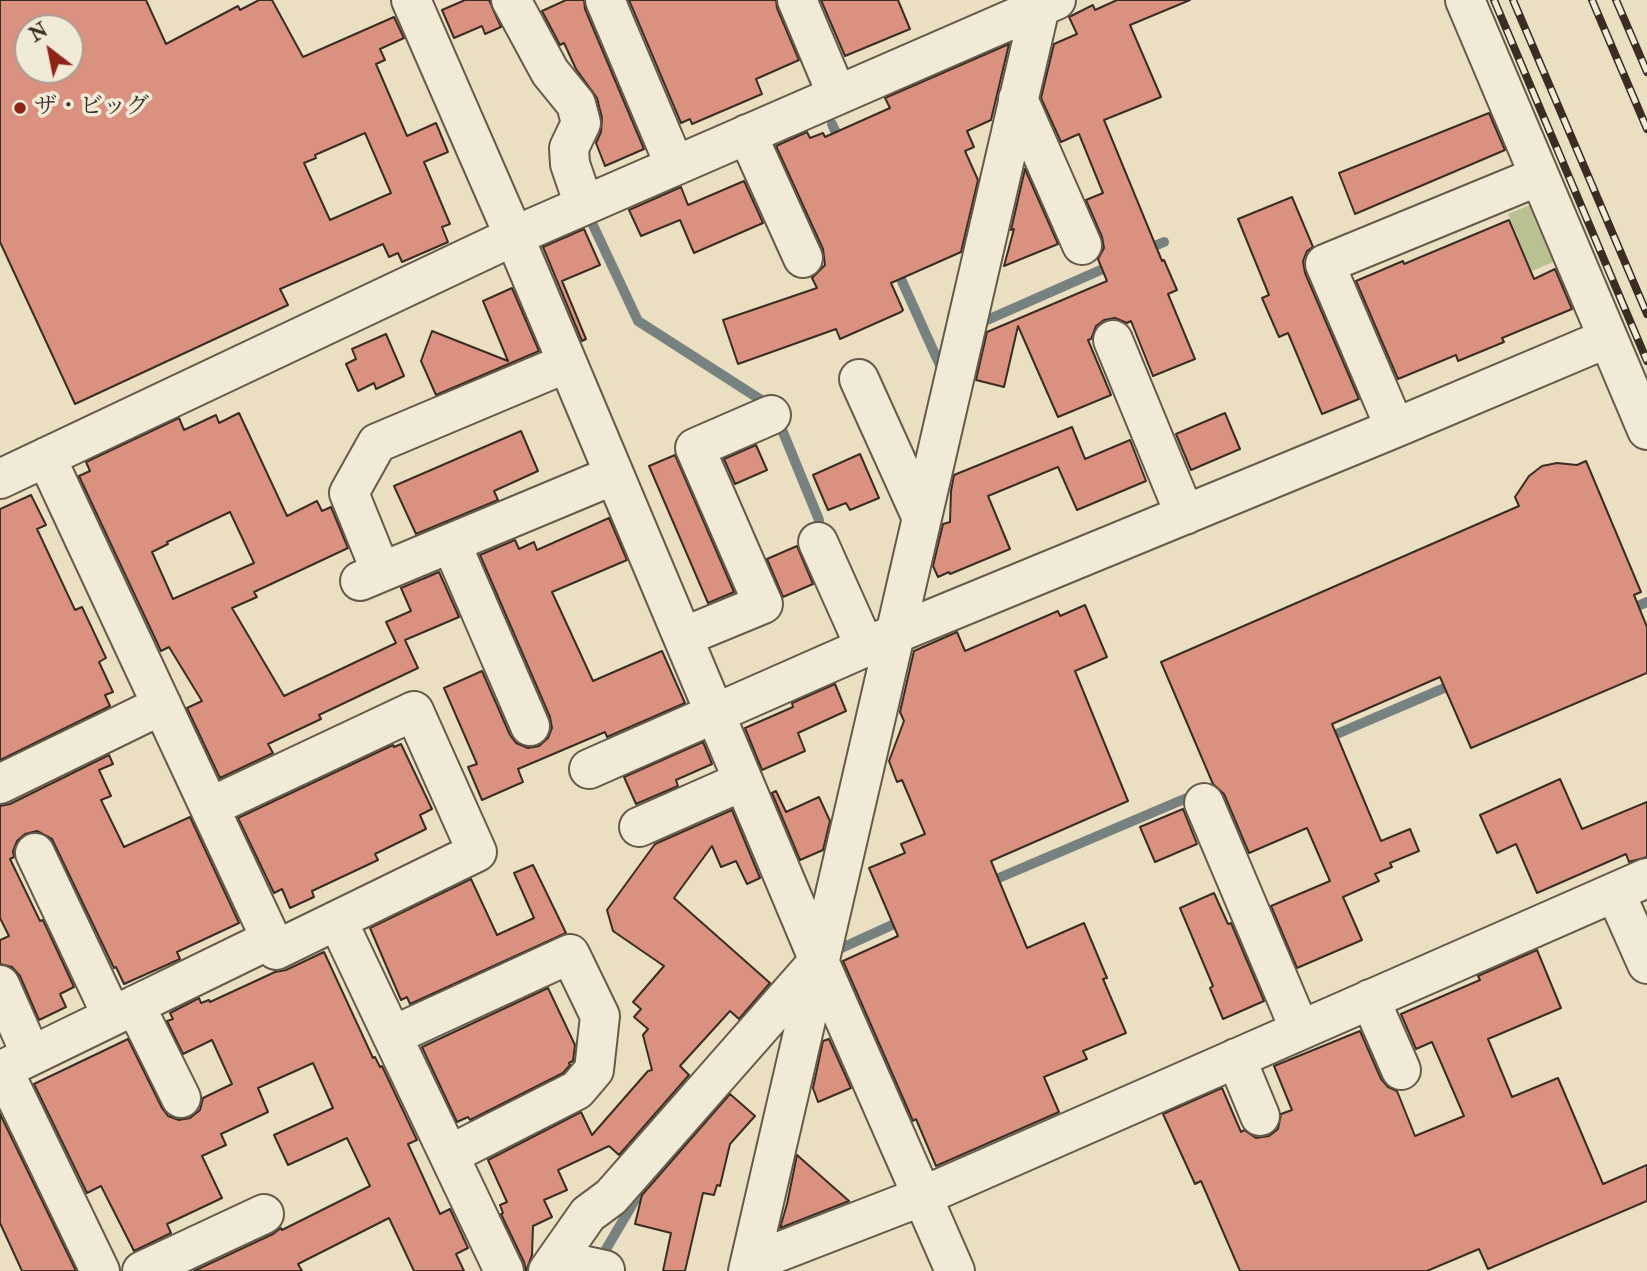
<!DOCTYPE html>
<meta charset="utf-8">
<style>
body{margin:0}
#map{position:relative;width:1647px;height:1271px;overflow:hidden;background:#eadfc1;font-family:"IM FELL Double Pica",serif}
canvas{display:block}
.north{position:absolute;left:14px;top:14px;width:70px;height:70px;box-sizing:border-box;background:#f1ead7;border:2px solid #a89e8f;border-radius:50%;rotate:328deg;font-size:19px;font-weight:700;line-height:28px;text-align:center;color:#3a2d23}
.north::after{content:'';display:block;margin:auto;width:24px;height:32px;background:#8f2418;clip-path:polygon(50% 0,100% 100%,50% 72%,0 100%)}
</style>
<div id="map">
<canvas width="1647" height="1271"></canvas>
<div class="north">N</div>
</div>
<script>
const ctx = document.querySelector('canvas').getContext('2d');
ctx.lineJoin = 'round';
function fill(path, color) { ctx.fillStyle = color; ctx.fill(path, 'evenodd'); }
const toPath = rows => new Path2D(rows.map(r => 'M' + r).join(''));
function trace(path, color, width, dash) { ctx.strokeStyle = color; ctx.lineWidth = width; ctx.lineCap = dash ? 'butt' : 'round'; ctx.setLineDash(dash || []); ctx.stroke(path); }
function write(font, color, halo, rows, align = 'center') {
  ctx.font = font + ' "IM FELL Double Pica","Noto Serif JP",serif'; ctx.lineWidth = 7; ctx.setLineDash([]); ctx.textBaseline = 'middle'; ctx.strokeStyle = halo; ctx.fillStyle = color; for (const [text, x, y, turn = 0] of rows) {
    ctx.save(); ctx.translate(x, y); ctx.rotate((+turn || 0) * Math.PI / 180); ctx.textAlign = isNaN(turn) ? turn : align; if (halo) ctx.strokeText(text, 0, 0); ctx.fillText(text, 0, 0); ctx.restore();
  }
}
fill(toPath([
 [1532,204,1556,261,1532,271,1508,214]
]), '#bac191');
trace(toPath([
 [832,124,840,142],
 [592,223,638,321,769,405],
 [1145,250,1164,242],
 [896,268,943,372],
 [978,324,1112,265],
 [778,420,819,520],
 [1628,610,1647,602],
 [1325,739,1456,683],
 [987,883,1196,794],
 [835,951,903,920],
 [599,1261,641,1190]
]), '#768180', 10);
const building = toPath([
 [0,0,146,0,166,44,238,6,240,10,259,0,272,0,303,57,394,17,404,38,380,49,385,60,376,64,407,136,436,123,448,152,424,162,450,224,442,227,448,242,402,262,398,253,389,257,383,244,280,289,288,305,75,404,0,242,0,0],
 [28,28,70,28,70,70,28,70,28,28],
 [365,133,391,193,330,220,304,163,316,158,315,155,365,133],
 [465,0,489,0,501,27,485,34,482,26,454,38,442,10,465,0],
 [566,0,584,0,585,9,644,149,605,166,596,143,601,132,602,118,597,98,576,69,564,43,560,45,542,11,566,0],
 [629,0,776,0,777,8,799,60,756,79,762,94,692,124,690,119,681,123,629,0],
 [821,0,898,0,910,29,845,56,821,0],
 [1117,0,1190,0,1130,25,1161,97,1104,120,1162,261,1164,260,1177,290,1168,294,1195,359,1153,376,1131,321,1127,323,1115,318,1104,320,1096,326,1091,339,1088,340,1111,395,1058,417,1018,326,1004,387,976,380,987,332,1107,281,1098,259,1104,248,1102,237,1086,200,1103,193,1079,134,1061,142,1041,98,1054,44,1077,34,1069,17,1093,5,1095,10,1117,0],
 [1009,44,991,120,967,131,974,147,965,151,978,180,961,252,891,283,903,310,901,312,840,339,836,329,738,364,723,320,817,288,812,278,825,265,823,249,776,146,807,132,810,138,823,133,825,137,890,108,885,98,1009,44],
 [1489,113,1505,150,1355,214,1339,173,1489,113],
 [1025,169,1058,244,1004,266,1014,229,1011,230,1025,169],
 [744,181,763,223,694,253,680,220,641,236,629,210,681,187,688,205,744,181],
 [1292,197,1313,247,1307,251,1303,261,1305,273,1359,399,1322,414,1288,333,1279,337,1262,298,1269,295,1238,219,1292,197],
 [1509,220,1534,279,1555,269,1572,309,1502,338,1504,342,1458,361,1456,355,1398,379,1356,281,1403,261,1404,264,1509,220],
 [584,229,600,265,562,281,586,339,582,341,543,247,584,229],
 [512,288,539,351,436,395,421,361,432,331,508,361,483,301,512,288],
 [386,334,404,376,376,389,374,383,358,391,346,364,356,359,352,349,386,334],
 [239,413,287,516,317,501,322,511,331,507,348,548,254,592,257,597,232,608,284,696,396,643,386,622,411,611,401,588,439,572,459,617,405,640,418,668,319,715,321,719,268,744,273,753,220,778,187,708,202,701,169,647,161,651,79,476,90,471,86,462,179,418,184,430,216,415,219,423,239,413],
 [230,512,254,563,173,599,152,552,168,544,167,542,230,512],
 [1225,413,1240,449,1191,470,1176,434,1225,413],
 [1072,427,1085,459,1130,440,1146,481,1077,510,1058,467,988,496,1010,549,950,574,949,572,938,577,933,566,943,524,950,522,951,491,954,475,1072,427],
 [521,431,538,471,494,491,498,500,416,534,394,486,521,431],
 [756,445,767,470,735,484,724,459,756,445],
 [860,454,879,498,850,510,846,503,828,510,813,475,860,454],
 [675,455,734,592,708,603,649,466,675,455],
 [1586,461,1641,592,1634,595,1647,627,1647,673,1471,748,1440,677,1332,724,1381,841,1410,829,1419,851,1390,863,1392,867,1375,874,1379,881,1343,897,1362,940,1297,968,1271,906,1330,881,1307,828,1249,853,1224,794,1213,784,1161,662,1519,506,1515,497,1529,476,1542,466,1557,463,1577,465,1586,461],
 [31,495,46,525,37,529,75,610,82,607,106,658,99,662,113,692,105,695,110,706,0,760,0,509,31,495],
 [609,518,627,560,552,592,593,681,662,651,685,703,607,737,605,732,518,769,523,782,482,800,468,767,477,764,444,688,482,671,510,735,516,743,528,748,539,746,548,738,552,728,550,717,480,555,515,540,519,549,534,542,537,550,609,518],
 [797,546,813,584,783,597,767,559,797,546],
 [1085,605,1107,657,1075,671,1128,801,991,861,1027,948,1084,923,1107,978,1103,979,1126,1033,1083,1051,1087,1059,1044,1077,1059,1112,936,1166,916,1119,913,1121,843,961,898,936,869,868,905,853,901,844,925,834,902,780,897,782,889,761,904,721,900,712,914,651,957,632,965,651,1058,611,1060,616,1085,605],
 [835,684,846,711,798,733,805,751,762,770,745,728,793,707,792,703,835,684],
 [703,742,712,764,676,780,678,786,636,804,624,777,703,742],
 [401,744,432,809,420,815,426,829,375,854,378,860,312,891,314,897,290,908,282,889,274,893,238,818,393,745,394,747,401,744],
 [109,755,113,764,99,770,111,796,101,800,124,847,190,817,239,923,177,952,180,959,124,984,116,967,114,968,52,839,37,831,25,834,17,841,13,851,14,857,10,859,40,921,43,920,74,987,60,994,66,1007,39,1020,20,976,12,967,0,964,0,940,9,936,0,918,0,806,10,804,109,755],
 [1560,779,1582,829,1647,802,1647,857,1629,862,1626,854,1537,893,1516,844,1497,853,1480,815,1560,779],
 [776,791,786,812,819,797,830,821,823,850,800,860,772,793,776,791],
 [1183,809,1197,844,1155,862,1140,827,1183,809],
 [732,810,760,878,747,884,736,861,721,867,712,846,674,898,770,983,739,1019,730,1011,680,1066,689,1075,619,1155,609,1146,558,1170,567,1190,544,1200,552,1217,533,1226,532,1255,526,1271,524,1262,501,1214,503,1213,500,1205,507,1202,488,1160,581,1112,592,1135,648,1071,652,1070,643,1035,648,1029,634,1017,641,1009,633,1002,664,966,613,931,607,910,655,844,732,810],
 [533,865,566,933,410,1004,407,997,401,1000,370,928,471,879,497,935,534,918,514,873,533,865],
 [1214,893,1228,924,1231,923,1264,1001,1223,1019,1210,988,1213,986,1180,908,1214,893],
 [1537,950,1561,1008,1488,1039,1512,1097,1558,1078,1603,1184,1647,1165,1647,1201,1488,1269,1479,1249,1427,1271,1240,1271,1201,1181,1195,1184,1163,1114,1222,1088,1241,1132,1244,1130,1256,1138,1269,1136,1278,1129,1281,1114,1292,1110,1274,1066,1360,1031,1381,1079,1388,1087,1397,1091,1415,1136,1464,1116,1432,1042,1416,1049,1401,1014,1480,980,1478,976,1537,950],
 [324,952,373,1058,375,1057,380,1067,382,1066,417,1140,408,1144,440,1214,450,1209,468,1248,456,1254,464,1271,414,1271,389,1218,298,1264,302,1271,194,1271,273,1234,281,1228,282,1230,370,1186,347,1138,288,1165,274,1135,333,1108,313,1063,258,1088,268,1112,221,1134,226,1145,202,1156,222,1198,167,1224,171,1233,134,1251,101,1186,87,1193,34,1084,128,1039,162,1108,168,1116,179,1120,190,1118,200,1110,203,1098,232,1084,212,1040,183,1054,167,1021,173,1019,170,1013,199,998,201,1003,209,1000,210,1002,275,972,286,970,324,952],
 [548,988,575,1045,573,1061,569,1063,570,1065,563,1073,470,1120,468,1117,457,1122,422,1047,548,988],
 [829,1039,851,1088,818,1102,813,1088,823,1041,829,1039],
 [730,1094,755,1116,730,1144,720,1186,717,1185,714,1195,703,1193,685,1271,663,1271,671,1233,635,1224,642,1195,730,1094],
 [0,1114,76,1271,22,1271,0,1223,0,1114],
 [797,1155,849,1201,780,1228,787,1204,797,1155]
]);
fill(building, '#da917f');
trace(building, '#3a2d23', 2);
const minor = toPath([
 [411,0,514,236,819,961,955,1271],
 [511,0,550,72,576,104,581,123,569,148,570,164,584,205],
 [605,0,675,166],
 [797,0,837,95],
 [1465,0,1647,430],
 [1018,99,1082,245],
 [747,134,803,258],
 [1113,340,1185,515],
 [859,379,921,516],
 [1395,428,1325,264,1539,176],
 [46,457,276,950,477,852,414,711,210,807],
 [0,479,514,236,1056,0],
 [818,542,865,647],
 [451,543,530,726],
 [381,572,349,493,377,443,567,363],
 [360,581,614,475],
 [683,637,763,604,695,448,771,415],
 [589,769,895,634,1395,428,1608,338],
 [0,784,162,705],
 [1204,803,1300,1030],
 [639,827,743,781],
 [35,853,112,1016],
 [1615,892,1647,964],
 [338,922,504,1271],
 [0,985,31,1055],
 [1370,999,1401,1070],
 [135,1005,181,1098],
 [392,1036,570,954,600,1016,594,1070,577,1090,449,1155],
 [1236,1058,1260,1116],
 [3,1070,100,1271],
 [0,1071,271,939],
 [750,1263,923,1196,1647,878],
 [582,1265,605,1270],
 [142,1271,264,1214],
 [548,1271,588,1214,611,1197,815,965],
 [748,1271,1040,7]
]);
trace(minor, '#665a4a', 42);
trace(minor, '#f1ead7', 38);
const rail = toPath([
 [1494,0,1647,361],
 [1513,0,1647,314],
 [1592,0,1647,129],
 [1616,0,1647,72]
]);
trace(rail, '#3a2d23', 8);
trace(rail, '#f1ead7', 5, [16]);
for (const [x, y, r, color] of [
 [20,108,7,"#8f2418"]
]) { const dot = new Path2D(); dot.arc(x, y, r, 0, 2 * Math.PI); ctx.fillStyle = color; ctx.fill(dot); trace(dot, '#f1ead7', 2.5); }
write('23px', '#3a2d23', '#f1ead7', [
 ["ザ・ビッグ",34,108]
], 'left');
</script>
